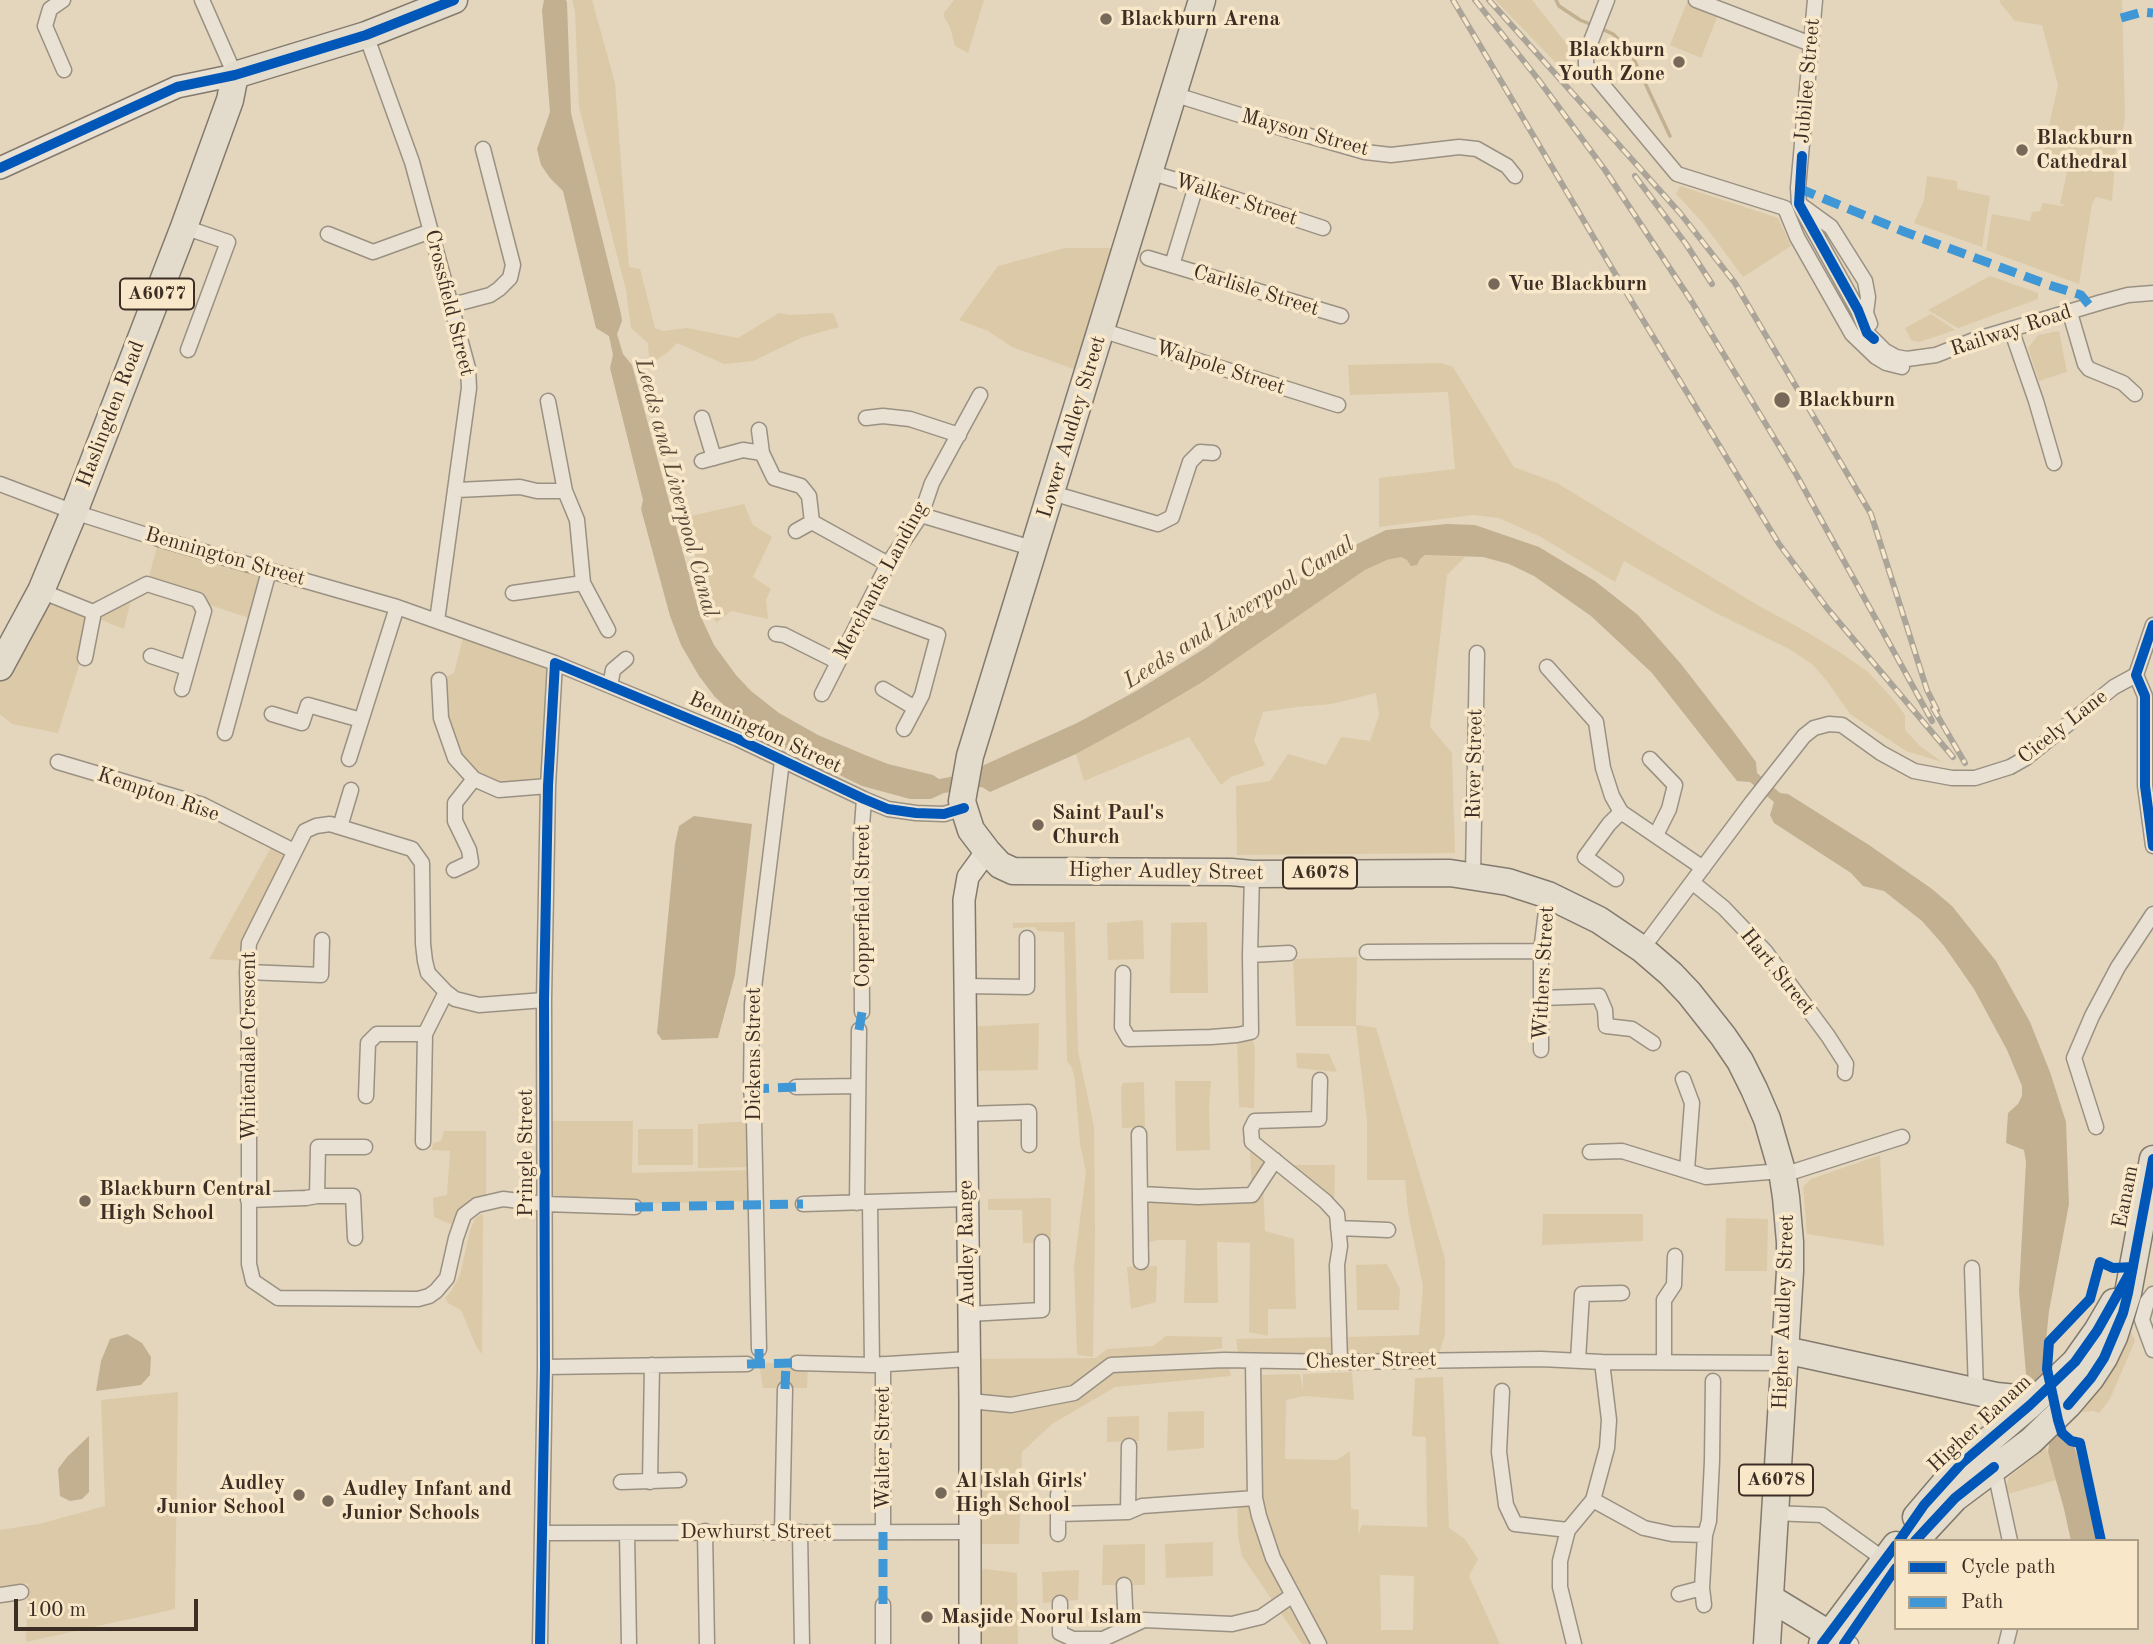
<!DOCTYPE html>
<style>
body{margin:0}
#map{position:relative;width:2153px;height:1644px;overflow:hidden;background:#e4d6bc;font-family:"Old Standard TT",serif}
canvas{display:block}
.legend{position:absolute;left:1894px;top:1539px;width:245px;height:91px;box-sizing:border-box;background:#f8e8c9;border:2px solid #ad9e87;margin:0;padding:9px 12px;list-style:none;font-size:21px;color:#3c2e24}
.legend li{display:flex;align-items:center;gap:14px;height:35px}
.legend b{width:35px;border:2px solid #ad9e87}
.scale{position:absolute;left:14px;top:1599px;width:184px;height:32px;box-sizing:border-box;border:4px solid #3c2e24;border-top:0;padding-left:9px;font-size:21px;line-height:24px;white-space:nowrap;color:#3c2e24;-webkit-text-stroke:5px #f8e8c9;paint-order:stroke}
</style>
<div id="map">
<canvas width="2153" height="1644"></canvas>
<ul class="legend">
<li><b style="height:9px;background:#0057b8"></b>Cycle path</li>
<li><b style="height:9px;background:#3f97d6"></b>Path</li>
</ul>
<div class="scale">100 m</div>
</div>
<script>
const ctx = document.querySelector('canvas').getContext('2d');
ctx.lineJoin = 'round';
function fill(path, color) { ctx.fillStyle = color; ctx.fill(path, 'evenodd'); }
const toPath = rows => new Path2D(rows.map(r => 'M' + r).join(''));
function trace(path, color, width, dash) { ctx.strokeStyle = color; ctx.lineWidth = width; ctx.lineCap = dash ? 'butt' : 'round'; ctx.setLineDash(dash || []); ctx.stroke(path); }
function write(font, color, halo, rows, align = 'center') {
  ctx.font = font + ' "Old Standard TT",serif'; ctx.lineWidth = 7; ctx.setLineDash([]); ctx.textBaseline = 'middle'; ctx.strokeStyle = halo; ctx.fillStyle = color; for (const [text, x, y, turn = 0] of rows) {
    ctx.save(); ctx.translate(x, y); ctx.rotate((+turn || 0) * Math.PI / 180); ctx.textAlign = isNaN(turn) ? turn : align; if (halo) ctx.strokeText(text, 0, 0); ctx.fillText(text, 0, 0); ctx.restore();
  }
}
fill(toPath([
 [572,0,592,0,615,83,629,267,640,269,655,328,663,331,687,328,738,338,779,313,791,315,833,313,839,327,803,337,753,361,724,364,677,343,667,353,656,360,649,357,648,343,631,328,626,290,579,107,575,11],
 [954,0,984,0,968,53,955,46,950,27,944,17,944,13],
 [1495,0,1532,0,1573,52,1563,70],
 [2000,0,2122,0,2125,115,2121,147,2116,148,2112,201,2096,197,2092,204,2079,284,1986,250,1992,214,2030,221,2032,212,2040,211,2043,203,2061,206,2067,205,2060,204,2069,163,2042,158,2058,85,2042,25,2015,21,2000,3],
 [1691,1,1719,12,1701,58,1670,45,1687,2],
 [1927,176,1957,181,1957,189,1990,196,1982,247,1914,223,1924,200],
 [1680,186,1778,218,1791,246,1743,277,1703,223,1676,194],
 [1065,248,1126,248,1088,374,1012,347,988,331,959,320,998,266],
 [1990,276,2038,293,2038,299,1958,328,1928,310],
 [1931,314,1955,330,1919,342,1911,340,1905,328],
 [2059,331,2067,372,2039,381,2028,348,2038,335],
 [1441,363,1453,367,1514,467,1557,483,1759,606,1805,631,1838,651,1867,671,1892,698,1905,715,1905,730,1920,746,1942,762,1906,751,1850,714,1827,681,1812,664,1789,649,1714,612,1624,561,1615,582,1541,537,1499,518,1473,515,1379,527,1379,478,1455,469,1448,392,1350,395,1348,365],
 [744,504,753,525,772,537,753,577,771,589,766,600,768,619,731,611,716,623,702,585,686,517],
 [159,539,269,571,255,620,147,584],
 [1425,555,1465,557,1447,575,1430,727,1452,753,1455,853,1237,855,1236,786,1270,781,1288,754,1326,765,1341,737,1370,741,1379,715,1376,693,1331,704,1297,707,1263,712,1254,740,1265,765,1231,777,1221,785,1189,737,1084,781,1076,754,1204,681,1365,570,1387,560,1401,557,1407,560,1420,559],
 [41,591,93,617,133,591,124,629,94,617,58,733,12,724,0,714,0,667],
 [465,631,555,663,548,786,499,790,455,758,439,680,454,673],
 [274,842,294,851,248,961,209,959],
 [1143,920,1144,959,1108,960,1107,923],
 [1075,922,1078,1051,1094,1127,1095,1232,1093,1357,1077,1355,1074,1267,1086,1172,1080,1144,1075,1081,1072,1068,1067,1061,1064,932,1038,931,1034,927,1013,928,1013,923],
 [1207,922,1208,993,1170,993,1171,923],
 [1357,957,1356,1025,1376,1028,1445,1259,1445,1335,1439,1354,1348,1354,1346,1337,1419,1335,1423,1286,1408,1212,1405,1180,1367,1180,1367,1121,1356,1026,1296,1026,1293,959],
 [1039,1023,1038,1070,965,1071,965,1027],
 [1251,1032,1255,1049,1254,1108,1239,1107,1237,1035],
 [1296,1053,1329,1054,1337,1072,1297,1068],
 [1175,1081,1211,1081,1209,1106,1210,1150,1176,1151],
 [1144,1082,1145,1127,1122,1128,1121,1087,1123,1083],
 [547,1121,633,1121,632,1173,753,1170,754,1201,636,1204,545,1204],
 [754,1121,755,1167,698,1168,698,1124],
 [638,1129,693,1129,693,1165,638,1165],
 [444,1131,486,1131,486,1201,460,1228,434,1217,433,1198,447,1195,450,1151,432,1150,433,1143,441,1141],
 [1250,1149,1275,1160,1263,1181,1265,1231,1294,1239,1296,1309,1268,1309,1268,1336,1249,1332,1250,1243,1217,1242,1218,1303,1184,1303,1186,1240,1158,1240,1141,1244,1141,1194,1252,1195],
 [1880,1155,1884,1246,1807,1234,1803,1187,1811,1179],
 [1281,1165,1335,1165,1334,1209],
 [1051,1198,1051,1242,1023,1243,1022,1210,988,1210,988,1199],
 [481,1214,483,1215,482,1354,477,1348,461,1310,448,1303,445,1298,452,1290,460,1275,470,1230,475,1219],
 [1543,1214,1643,1214,1643,1241,1542,1245],
 [1726,1218,1768,1219,1767,1271,1725,1271],
 [1387,1264,1400,1289,1399,1310,1357,1310,1356,1265],
 [1157,1266,1156,1302,1131,1309,1127,1267],
 [2131,1331,2135,1341,2110,1399,2099,1413,2093,1411,2076,1413,2111,1369],
 [1166,1336,1222,1337,1222,1348,1125,1364,1229,1367,1231,1376,1115,1387,1052,1424,1022,1452,1019,1544,969,1544,969,1359,1096,1358,1107,1349,1153,1346],
 [1335,1337,1334,1354,1238,1352,1236,1339],
 [759,1363,808,1364,807,1388,763,1388],
 [1352,1372,1354,1400,1304,1396,1286,1400,1285,1459,1337,1460,1350,1451,1351,1509,1359,1510,1358,1535,1362,1525,1427,1527,1426,1437,1412,1436,1415,1378,1443,1377,1449,1528,1465,1539,1478,1559,1469,1576,1500,1644,1302,1644,1242,1556,1238,1536,1237,1498,1255,1497,1262,1375,1300,1374,1303,1391,1303,1374],
 [1380,1575,1414,1576,1413,1630,1381,1630],
 [178,1392,175,1609,26,1642,28,1583,0,1590,0,1530,39,1524,105,1506,101,1400],
 [1204,1411,1204,1448,1167,1451,1168,1412],
 [1139,1416,1139,1441,1107,1442,1107,1417],
 [2046,1447,2056,1480,2008,1494,2006,1487,2009,1477],
 [1213,1542,1213,1576,1166,1578,1165,1544],
 [1145,1544,1145,1585,1102,1585,1103,1545],
 [969,1567,1017,1573,1018,1644,970,1644],
 [1079,1570,1078,1600,1043,1603,1042,1572]
]), '#dcc9a7');
fill(toPath([
 [544,0,566,0,567,3,571,113,621,314,622,321,617,334,623,354,632,365,700,615,714,645,736,675,751,691,779,713,818,735,865,755,888,764,933,775,939,779,977,772,984,765,1077,723,1138,690,1207,647,1288,586,1355,545,1386,530,1447,524,1475,525,1539,547,1595,581,1638,615,1681,664,1733,731,1756,762,1757,773,1780,793,1788,794,1869,845,1932,889,1952,906,1996,961,2030,1022,2050,1072,2066,1122,2069,1204,2049,1311,2043,1370,2059,1434,2063,1440,2074,1445,2078,1459,2086,1485,2096,1541,2071,1541,2064,1509,2048,1452,2049,1445,2032,1378,2026,1374,2019,1291,2026,1162,2024,1150,2006,1143,2008,1113,2018,1104,2022,1096,2022,1086,2007,1050,1974,989,1944,946,1922,921,1884,891,1863,886,1851,873,1774,823,1770,815,1774,802,1750,782,1737,781,1652,673,1591,616,1534,576,1509,564,1483,557,1425,555,1420,559,1417,565,1411,566,1407,560,1401,557,1387,560,1365,570,1204,681,1140,719,1076,754,990,792,982,787,944,793,931,799,910,799,862,786,766,739,743,722,715,697,699,676,681,645,670,616,641,509,643,500,610,368,613,355,609,336,596,328,563,191,550,178,541,165,537,149,550,112,542,10],
 [694,816,752,824,735,975,718,1038,662,1040,657,1033,675,844,679,826],
 [127,1334,142,1343,151,1357,150,1375,141,1385,96,1391,101,1361,110,1339],
 [89,1436,89,1492,82,1499,70,1501,60,1496,58,1469,67,1457]
]), '#c3b091');
trace(toPath([
 [1556,0,1559,6,1580,20,1595,26],
 [1602,29,1613,34,1630,51,1670,136]
]), '#c3b091', 3.5);
const street = toPath([
 [63,0,50,9,45,26,64,70],
 [202,0,235,75],
 [1607,0,1586,54,1586,65,1677,174,1785,208,1797,237,1852,334,1876,357,1886,363,1902,367],
 [1696,0,1811,44],
 [1815,0,1798,188,1799,204,1858,310,1867,333,1885,351,1896,357,1907,359,1936,355,1974,340,2102,302,2128,295,2153,293],
 [366,35,412,162,468,368,469,388,437,621],
 [1173,94,1278,127,1365,152,1391,155,1459,147,1477,149,1507,166,1515,176],
 [1149,172,1196,186,1323,228],
 [1802,206,1831,227,1865,281,1868,297,1866,313,1870,324],
 [184,227,228,242,188,350],
 [328,234,373,252,431,231],
 [1148,258,1341,316],
 [1172,265,1196,186],
 [452,305,490,295,499,289,510,278,513,265,483,149],
 [2070,313,2085,364,2089,369,2123,383,2135,394],
 [2011,329,2036,401,2054,463],
 [1101,330,1338,405],
 [548,401,565,491,577,520,583,583,608,630],
 [702,418,714,458],
 [866,418,883,416,910,419,959,435],
 [759,430,762,453],
 [702,461,743,450,762,453,774,478,801,486,809,496,812,522,888,564],
 [0,484,74,512,159,539,397,607,555,663,738,739,864,799,888,809,916,813,944,814,964,808],
 [457,490,520,487,537,491,565,491],
 [1052,493,1158,524,1172,517,1190,462,1200,452,1213,453],
 [921,515,1035,549],
 [796,531,812,522],
 [41,591,93,612,93,617,85,658],
 [513,593,583,583],
 [866,608,938,635,922,695,904,729],
 [93,612,147,584,198,600,204,611,182,689],
 [2153,625,2136,675,2145,696,2145,786,2153,846],
 [776,634,784,635,838,662],
 [151,656,187,668],
 [1547,667,1596,722,1603,768,1612,796,1621,812,1703,868],
 [439,680,441,718,455,758,474,779,499,790,548,786],
 [610,686,613,670,626,659],
 [883,689,915,708],
 [822,694,888,564,921,515,932,483,980,395],
 [272,714,302,723,308,705,361,720],
 [225,733,269,571],
 [349,759,397,607],
 [1650,759,1675,785,1669,809,1656,835],
 [58,762,203,805,294,851],
 [340,827,351,790],
 [454,870,471,862,469,850,455,821,455,803,474,779],
 [1473,875,1477,653],
 [1616,879,1585,857,1609,824,1621,812],
 [1692,882,1724,908,1765,951,1828,1036,1846,1064,1845,1073],
 [1642,949,1752,802,1804,736,1814,728,1829,724,1842,725,1881,753,1914,771,1952,778,1975,778,2010,767,2026,758,2114,687,2136,675],
 [1367,952,1541,951],
 [1250,955,1289,953],
 [247,972,321,975,322,940],
 [1123,973,1122,1027,1129,1039,1211,1037,1237,1035,1251,1032,1250,955,1252,874],
 [965,986,1027,987,1027,938],
 [1541,998,1599,996,1605,1010,1606,1026,1632,1029,1653,1043],
 [544,1000,479,1005,455,999,446,992,428,973,425,961,423,944,422,863,412,849,330,824,316,826,305,831,249,943,247,972,249,1037,249,1264,253,1281,278,1298,418,1299,429,1296,436,1291,447,1278,456,1238,464,1215,477,1205,503,1199,545,1204,635,1207],
 [862,1012,861,839,864,799],
 [1541,1050,1541,951,1548,895],
 [1683,1079,1692,1103,1687,1170],
 [1320,1080,1319,1119,1255,1121,1251,1129,1252,1142,1325,1201,1337,1214,1340,1246,1337,1265,1340,1362],
 [796,1087,858,1086],
 [366,1096,368,1043,377,1034,425,1034],
 [966,1114,1029,1112,1029,1145],
 [2096,1127,2074,1058,2092,1016,2118,967,2153,914],
 [1139,1134,1141,1262],
 [423,1142,425,1034,446,992],
 [1590,1152,1622,1151,1706,1177,1782,1171],
 [1783,1175,1902,1137],
 [1141,1194,1198,1197,1252,1195,1275,1160],
 [317,1196,318,1147,365,1147],
 [248,1200,306,1198,317,1196,353,1196,355,1238],
 [870,1202,872,1365],
 [857,1203,859,1030],
 [803,1204,966,1199],
 [1338,1228,1388,1230],
 [1972,1268,1976,1391],
 [2153,1294,2147,1302,2142,1320,2153,1350],
 [968,1314,1042,1310,1042,1242],
 [759,1349,754,1121,751,1089,752,1004,782,761],
 [1578,1360,1582,1294,1622,1293],
 [1253,1362,1255,1498,1259,1516,1273,1558,1319,1644],
 [1664,1362,1664,1300,1674,1285,1675,1256],
 [797,1363,872,1365,969,1359],
 [545,1367,747,1364],
 [1502,1391,1499,1452,1506,1505,1515,1524,1568,1530],
 [970,1401,1011,1405,1074,1393,1111,1365,1224,1360,1340,1362,1541,1359,1602,1362,1784,1363],
 [1994,1467,2010,1541],
 [621,1482,679,1480],
 [650,1482,652,1365],
 [1593,1500,1644,1528,1672,1534,1705,1535],
 [1128,1512,1129,1446],
 [1773,1513,1822,1515,1896,1568],
 [1058,1514,1128,1512,1142,1506,1255,1498],
 [705,1531,707,1644],
 [800,1532,802,1644],
 [883,1532,883,1364],
 [543,1533,969,1532],
 [627,1533,629,1644],
 [782,1533,785,1389],
 [1058,1534,1058,1494],
 [1124,1585,1126,1628],
 [1679,1594,1702,1588],
 [0,1595,21,1592],
 [1060,1603,1060,1633,1073,1639,1103,1639,1144,1620,1232,1624,1261,1617,1293,1595],
 [883,1605,883,1644],
 [1704,1605,1702,1588,1705,1535,1709,1521,1712,1461,1713,1381],
 [1829,1634,1851,1644],
 [540,1644,545,1367,544,1000,548,786,555,663],
 [1574,1644,1560,1587,1560,1561,1568,1530,1593,1500,1607,1448,1609,1420,1602,1362],
 [2006,1644,2010,1628]
]);
const secondary = toPath([
 [0,168,177,87,235,75],
 [970,1644,970,1401,964,900,968,877,987,851]
]);
const highway = toPath([
 [1202,0,970,756,962,801,964,808,971,830,987,851,1000,865,1013,871,1231,872,1252,874,1450,873,1508,882,1548,895,1599,920,1642,949,1671,974,1689,993,1723,1036,1740,1061,1754,1089,1767,1119,1782,1171,1786,1197,1790,1242,1790,1271,1767,1644],
 [0,667,41,591,74,512,184,227,230,100,235,75,366,35,454,0],
 [1785,1350,1996,1396,2027,1399,2039,1396],
 [1916,1517,1962,1463,2030,1405,2075,1362,2097,1331,2114,1302],
 [1915,1541,1955,1498,2031,1441,2068,1405,2091,1378,2104,1358,2114,1337,2128,1293,2153,1159],
 [1770,1598,1829,1634],
 [1822,1644,1896,1545]
]);
trace(street, '#9a9182', 17);
trace(secondary, '#837a6d', 24);
trace(highway, '#837a6d', 29);
trace(street, '#e8e1d4', 14);
trace(secondary, '#e8e1d4', 21);
trace(highway, '#e3dccd', 26);
const rail = toPath([
 [1453,0,1629,297,1779,544,1827,608,1953,757],
 [1475,0,1538,79,1605,170,1692,302,1796,474,1932,721],
 [1489,0,1680,213,1735,283,1871,514,1927,690,1937,710],
 [1635,176,1686,244,1712,284],
 [1933,708,1965,763]
]);
trace(rail, '#aba499', 6);
trace(rail, '#f8e8c9', 3.5, [10]);
trace(toPath([
 [2121,18,2142,12,2153,13],
 [1798,188,1905,232,2046,284,2081,295,2090,306],
 [859,1030,862,1012],
 [751,1089,796,1087],
 [635,1207,803,1204],
 [759,1349,759,1363],
 [747,1364,797,1363],
 [785,1389,786,1363],
 [883,1532,883,1605]
]), '#3f97d6', 9, [18, 9]);
trace(toPath([
 [1802,156,1799,204,1858,310,1867,333,1874,339],
 [0,168,177,87,235,75,366,35,454,0],
 [2153,625,2136,675,2145,696,2145,786,2153,846],
 [2068,1405,2091,1378,2104,1358,2123,1313,2128,1293,2153,1159],
 [1899,1541,1924,1505,1962,1463,2030,1405,2075,1362,2097,1331,2133,1267],
 [1915,1541,1955,1498,1994,1467],
 [2101,1541,2080,1443,2071,1441,2062,1433,2058,1420,2047,1369,2049,1342,2090,1299,2100,1262,2113,1268,2133,1267],
 [540,1644,545,1367,544,1000,548,786,555,663,738,739,864,799,888,809,916,813,944,814,964,808],
 [1822,1644,1896,1545],
 [1844,1644,1896,1568]
]), '#0057b8', 10);
for (const [x, y, r, color] of [
 [1106,19,7,"#776959"],
 [1679,62,7,"#776959"],
 [2022,150,7,"#776959"],
 [1494,284,7,"#776959"],
 [1782,400,9,"#776959"],
 [1038,825,7,"#776959"],
 [85,1201,7,"#776959"],
 [941,1493,7,"#776959"],
 [299,1495,7,"#776959"],
 [328,1501,7,"#776959"],
 [927,1617,7,"#776959"]
]) { const dot = new Path2D(); dot.arc(x, y, r, 0, 2 * Math.PI); ctx.fillStyle = color; ctx.fill(dot); trace(dot, '#f8e8c9', 2.5); }
for (const [x, y, w] of [
 [157,294,74],
 [1320,873,74],
 [1776,1480,74]
]) { const box = new Path2D(); box.roundRect(x - w / 2, y - 15.5, w, 31, 5); ctx.fillStyle = '#f8e8c9'; ctx.fill(box); trace(box, '#3c2e24', 2); }
write('bold 19px', '#3c2e24', null, [
 ["A6077",157,294],
 ["A6078",1320,873],
 ["A6078",1776,1480]
]);
write('bold 21px', '#3c2e24', '#f8e8c9', [
 ["Blackburn Arena",1120,19],
 ["Blackburn",1665,50,"right"],
 ["Youth Zone",1665,74,"right"],
 ["Blackburn",2036,138],
 ["Cathedral",2036,162],
 ["Vue Blackburn",1508,284],
 ["Blackburn",1798,400],
 ["Saint Paul's",1052,813],
 ["Church",1052,837],
 ["Blackburn Central",99,1189],
 ["High School",99,1213],
 ["Al Islah Girls'",955,1481],
 ["High School",955,1505],
 ["Audley",285,1483,"right"],
 ["Junior School",285,1507,"right"],
 ["Audley Infant and",342,1489],
 ["Junior Schools",342,1513],
 ["Masjide Noorul Islam",941,1617]
], 'left');
write('21px', '#3c2e24', '#f8e8c9', [
 ["Jubilee Street",1808,81,-85],
 ["Mayson Street",1305,133,15],
 ["Walker Street",1236,200,18],
 ["Carlisle Street",1256,291,17],
 ["Crossfield Street",449,303,76],
 ["Railway Road",2011,331,-18],
 ["Walpole Street",1220,368,18],
 ["Haslingden Road",111,414,-69],
 ["Lower Audley Street",1072,427,-73],
 ["Bennington Street",225,557,16],
 ["Merchants Landing",881,581,-62],
 ["Cicely Lane",2063,727,-38],
 ["Bennington Street",765,733,25],
 ["River Street",1475,764,-89],
 ["Kempton Rise",158,795,19],
 ["Higher Audley Street",1166,872,1],
 ["Copperfield Street",863,906,-90],
 ["Hart Street",1777,972,51],
 ["Withers Street",1544,973,-87],
 ["Whitendale Crescent",249,1046,-90],
 ["Dickens Street",754,1054,-90],
 ["Pringle Street",526,1153,-90],
 ["Eanam",2126,1197,-79],
 ["Audley Range",967,1244,-91],
 ["Higher Audley Street",1784,1312,-88],
 ["Chester Street",1371,1361,-1],
 ["Higher Eanam",1980,1424,-43],
 ["Walter Street",883,1448,-90],
 ["Dewhurst Street",756,1532]
]);
write('italic 23px', '#5a4a3a', '#f8e8c9', [
 ["Leeds and Liverpool Canal",676,488,75],
 ["Leeds and Liverpool Canal",1239,613,-32]
]);
</script>
